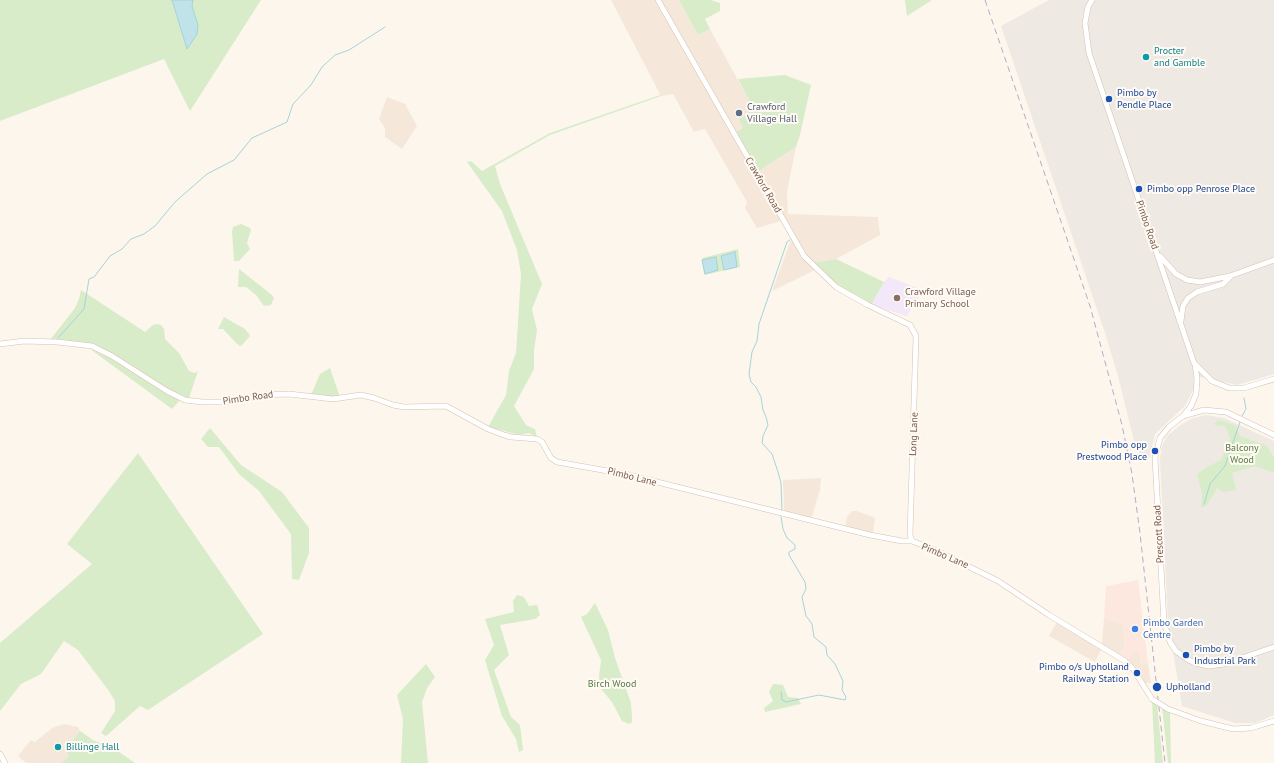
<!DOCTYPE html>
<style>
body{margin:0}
canvas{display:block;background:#fdf6ec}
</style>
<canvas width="1274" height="763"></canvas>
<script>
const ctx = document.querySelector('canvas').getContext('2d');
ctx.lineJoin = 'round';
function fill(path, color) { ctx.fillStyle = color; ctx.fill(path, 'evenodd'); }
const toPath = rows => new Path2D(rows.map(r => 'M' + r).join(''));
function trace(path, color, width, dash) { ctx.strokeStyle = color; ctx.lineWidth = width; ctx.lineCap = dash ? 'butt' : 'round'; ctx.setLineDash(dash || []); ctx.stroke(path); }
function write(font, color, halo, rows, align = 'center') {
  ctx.font = font + ' "PT Sans",sans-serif'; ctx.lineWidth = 4; ctx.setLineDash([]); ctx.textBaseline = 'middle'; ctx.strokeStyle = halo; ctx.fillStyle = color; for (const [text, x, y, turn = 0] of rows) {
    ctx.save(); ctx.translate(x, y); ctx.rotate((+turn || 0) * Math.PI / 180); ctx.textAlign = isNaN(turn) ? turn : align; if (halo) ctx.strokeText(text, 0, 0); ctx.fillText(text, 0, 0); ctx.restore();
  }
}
fill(toPath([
 [611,0,679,0,698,35,710,29,751,104,743,128,757,172,796,147,787,192,788,214,878,217,880,235,836,259,813,263,819,268,772,291,791,240,781,221,757,228,745,208,747,202,705,129,694,132,673,94,661,96],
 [387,97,405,104,417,126,402,149,385,137,385,128,379,119],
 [821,478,820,490,811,520,784,513,783,480],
 [852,511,857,511,875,518,873,534,845,527,847,517],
 [1104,618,1123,624,1125,647,1119,655,1102,644],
 [1057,622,1102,648,1095,662,1049,636],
 [1133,651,1139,651,1141,663,1148,663,1151,683,1145,683,1139,672,1128,661],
 [64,724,78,727,80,731,65,750,69,756,61,763,26,763,18,756,31,740,35,742,52,728]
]), '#f5e8da');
fill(toPath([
 [1138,580,1148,663,1141,664,1139,651,1133,651,1128,661,1119,655,1125,647,1123,624,1104,618,1106,586]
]), '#fde8e0');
fill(toPath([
 [1049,0,1274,0,1274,374,1237,385,1200,377,1185,406,1155,434,1149,459,1143,462,1134,441,1118,376,1105,333,1001,26],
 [1205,415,1224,418,1274,441,1274,715,1255,723,1235,723,1182,706,1168,622,1160,460,1162,446,1167,436,1179,426,1191,419]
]), '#efe9e4');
fill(toPath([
 [889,277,923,290,907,316,871,305,884,282]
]), '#f3e8fa');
fill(toPath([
 [0,0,172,0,187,48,198,25,192,6,193,0,261,0,190,111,164,59,0,121],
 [679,0,711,0,720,3,720,11,705,19,710,29,698,35],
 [905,0,932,0,907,16],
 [785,75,811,85,800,135,796,147,757,172,735,133,743,128,739,119,749,114,746,107,751,104,738,79],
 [660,95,661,96,550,135,495,166,500,184,542,284,532,309,537,330,534,350,534,369,514,406,526,425,535,429,537,437,529,433,520,435,488,427,506,395,509,371,516,353,521,274,517,250,502,211,467,162,471,161,482,171,550,133],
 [241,224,250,228,251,230,247,243,250,249,239,261,234,261,232,232,233,227],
 [738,249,740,267,704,275,702,258],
 [836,259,884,282,871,305,837,285,812,263],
 [239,269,272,295,274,298,271,305,264,306,256,295,246,287,238,287],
 [81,290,145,332,153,325,157,324,161,325,164,329,165,339,179,353,189,371,195,373,198,371,189,398,170,390,93,344,50,340,75,308,79,299],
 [224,317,245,329,249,334,250,336,242,345,240,346,236,343,223,329,218,329],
 [90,349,112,359,165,393,180,400,172,409],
 [330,368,340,397,311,395,320,374],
 [1218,420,1235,425,1240,436,1267,446,1274,458,1274,473,1255,466,1232,473,1236,490,1223,492,1217,488,1207,505,1201,508,1202,494,1197,474,1207,467,1221,460,1229,442,1230,437,1225,426,1214,425],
 [210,428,241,465,282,492,309,528,309,553,299,580,292,579,291,534,259,491,239,474,219,447,208,447,201,439],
 [138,453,263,634,148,710,140,706,106,736,101,733,115,711,115,701,109,691,78,650,64,641,41,674,21,684,0,711,0,643,92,564,67,544],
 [517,595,524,597,529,606,537,605,540,615,535,619,500,625,509,655,494,670,511,717,520,725,523,750,519,752,516,739,502,716,485,660,494,645,485,619,514,612,513,601],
 [595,603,608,630,615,658,631,703,632,717,632,722,629,724,622,721,612,702,601,689,599,677,601,660,581,617,587,614],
 [426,664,435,677,427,688,422,702,428,763,401,763,403,719,397,695],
 [773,684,783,685,788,697,798,698,801,704,765,712,764,708,773,701,769,692],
 [1152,701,1157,704,1163,763,1155,763],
 [1162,707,1170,712,1171,763,1168,763],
 [80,731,93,740,115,749,135,763,61,763,69,756,65,750]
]), '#d8ecc9');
const water = toPath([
 [172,0,193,0,192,6,198,25,197,34,187,49,172,0],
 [735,252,737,267,724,270,721,256,735,252],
 [716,257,718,270,705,274,702,260,716,257]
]);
fill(water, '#bfe3e8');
trace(water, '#a5d3da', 1);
trace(toPath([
 [58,338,84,309,89,279,94,277,110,256,122,249,131,239,144,234,155,226,175,202,207,174,234,160,252,138,287,122,293,104,311,85,322,67,335,55,349,50,385,27],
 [1242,416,1246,409,1244,398],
 [1204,504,1210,484,1225,466,1240,422],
 [782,510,781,483,778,472,772,454,762,443,763,436,768,425,766,417,763,410,761,397,756,387,751,382,749,374,752,352,757,341,759,324,787,242,790,240],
 [781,517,783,529,787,538,795,545,795,549,789,552,789,555,805,582,806,589,802,597,806,616,812,624,814,637,826,647,827,655,835,664,843,681,842,690,846,697,845,700,819,695,786,702,782,700,781,692]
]), '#a5d3da', 1);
const secondary = toPath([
 [658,0,804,256,836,287,868,305,910,325,916,336,910,535,912,541],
 [1092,0,1088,7,1085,23,1089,53,1194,363,1212,381,1229,388,1244,388,1274,379],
 [1160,256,1176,274,1187,280,1200,282,1230,276,1274,260],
 [1181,321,1183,306,1188,298,1197,292,1223,284,1230,277],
 [0,344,24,341,57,342,92,346,112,356,167,391,185,400,202,402,229,402,261,395,289,394,333,399,361,395,374,398,393,405,404,407,446,406,488,429,504,435,511,437,537,439,542,442,551,458,557,462,625,474,870,535,902,541,912,541,937,551,998,581,1049,615,1125,661,1133,669,1152,699],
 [1183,416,1191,406,1196,394,1197,379,1195,364],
 [1274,435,1226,412,1204,410,1183,416,1169,427,1160,438,1155,457,1164,623,1170,642,1176,651,1187,659,1195,663,1209,666,1224,664,1274,647],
 [1168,709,1201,721,1233,729,1251,728,1274,721],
 [0,754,5,763]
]);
trace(secondary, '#d6c0b0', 6);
trace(secondary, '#fff', 5);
trace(toPath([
 [985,0,1090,306,1122,425,1132,474,1140,533,1165,763]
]), '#b9a8c9', 1, [6, 4]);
const secondaryBridge = toPath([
 [1152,699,1168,709]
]);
trace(secondaryBridge, '#d6c0b0', 6, []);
trace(secondaryBridge, '#fff', 5);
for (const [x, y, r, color] of [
 [1146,57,4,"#0f9aa8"],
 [1109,99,4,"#1a4fb4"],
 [739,113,4,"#5c6f8a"],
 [1139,189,4,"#1a4fb4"],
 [897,298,4,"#8d6e63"],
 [1155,451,4,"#1a4fb4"],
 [1135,629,4,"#3f7fe0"],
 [1186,655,4,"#1a4fb4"],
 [1137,673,4,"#1a4fb4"],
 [1157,687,5,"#1a4fb4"],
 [58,747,4,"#0f9aa8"]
]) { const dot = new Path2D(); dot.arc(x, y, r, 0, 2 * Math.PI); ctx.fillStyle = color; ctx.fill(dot); trace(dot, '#fffaf3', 1.5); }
write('10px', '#0d838f', '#fffaf3', [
 ["Procter",1154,51],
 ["and Gamble",1154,63],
 ["Billinge Hall",66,747]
], 'left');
write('10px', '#164399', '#fffaf3', [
 ["Pimbo by",1117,93],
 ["Pendle Place",1117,105],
 ["Pimbo opp Penrose Place",1147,189],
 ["Pimbo opp",1147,445,"right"],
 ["Prestwood Place",1147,457,"right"],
 ["Pimbo by",1194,649],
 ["Industrial Park",1194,661],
 ["Pimbo o/s Upholland",1129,667,"right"],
 ["Railway Station",1129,679,"right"],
 ["Upholland",1166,687]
], 'left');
write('10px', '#4e5e75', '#fffaf3', [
 ["Crawford",747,107],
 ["Village Hall",747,119]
], 'left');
write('10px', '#7a5c4d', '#fffaf3', [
 ["Crawford Road",763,185,60],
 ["Pimbo Road",1147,225,71],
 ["Pimbo Road",248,398,-8],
 ["Long Lane",914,434,-88],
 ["Pimbo Lane",632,477,14],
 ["Prescott Road",1159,534,-93],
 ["Pimbo Lane",945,556,23]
]);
write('10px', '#785e54', '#fffaf3', [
 ["Crawford Village",905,292],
 ["Primary School",905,304]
], 'left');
write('10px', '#537a41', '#fffaf3', [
 ["Balcony",1242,448],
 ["Wood",1242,460],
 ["Birch Wood",612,684]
]);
write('10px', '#366cbe', '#fffaf3', [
 ["Pimbo Garden",1143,623],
 ["Centre",1143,635]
], 'left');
</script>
